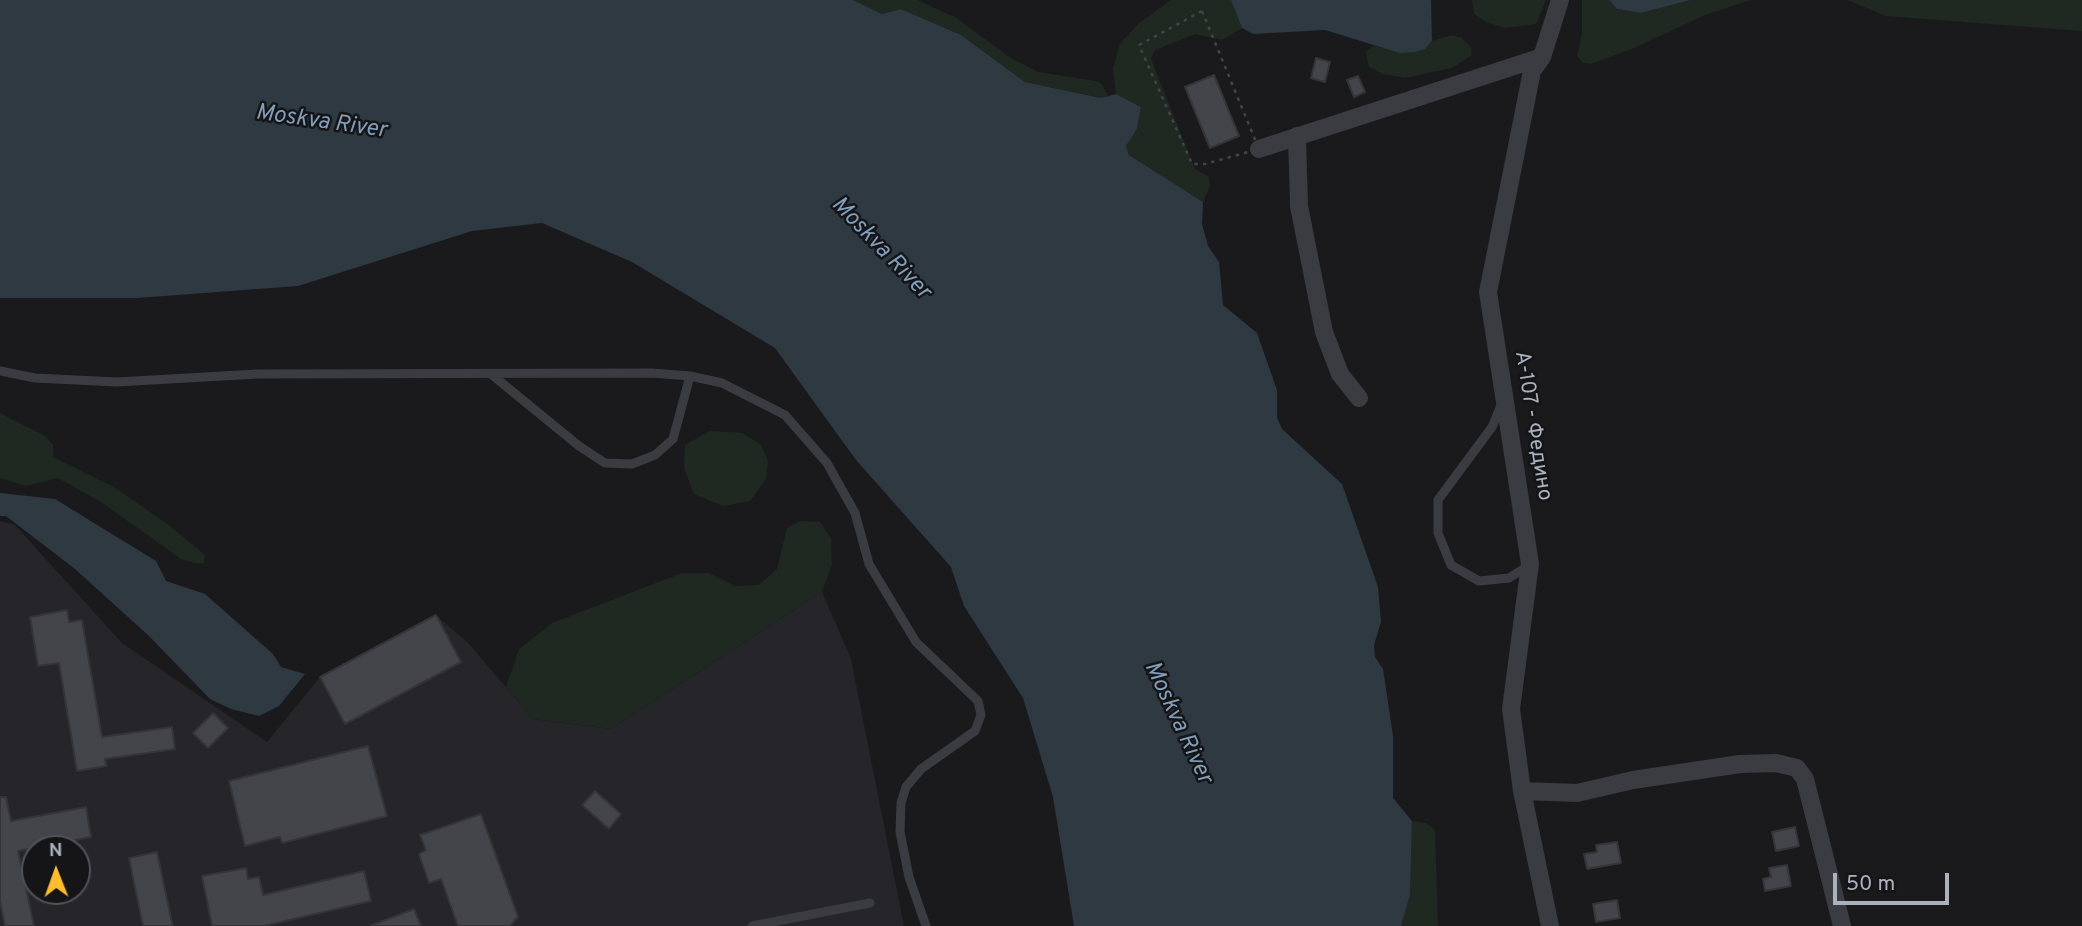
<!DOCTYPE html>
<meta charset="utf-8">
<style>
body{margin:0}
#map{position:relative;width:2082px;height:926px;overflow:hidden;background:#1a1a1d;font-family:Overpass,sans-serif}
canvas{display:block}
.north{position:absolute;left:21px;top:835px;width:70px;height:70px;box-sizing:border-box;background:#151518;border:2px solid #51535a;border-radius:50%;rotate:359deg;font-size:19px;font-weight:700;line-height:28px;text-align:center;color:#abb1bd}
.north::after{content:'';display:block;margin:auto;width:24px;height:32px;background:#ffbc2f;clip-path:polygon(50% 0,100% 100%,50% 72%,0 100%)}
.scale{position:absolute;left:1833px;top:873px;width:116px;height:32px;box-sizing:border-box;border:4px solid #abb1bd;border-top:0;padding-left:9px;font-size:21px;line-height:24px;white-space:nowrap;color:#abb1bd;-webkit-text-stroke:5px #151518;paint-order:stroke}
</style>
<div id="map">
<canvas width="2082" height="926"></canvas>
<div class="north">N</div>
<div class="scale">50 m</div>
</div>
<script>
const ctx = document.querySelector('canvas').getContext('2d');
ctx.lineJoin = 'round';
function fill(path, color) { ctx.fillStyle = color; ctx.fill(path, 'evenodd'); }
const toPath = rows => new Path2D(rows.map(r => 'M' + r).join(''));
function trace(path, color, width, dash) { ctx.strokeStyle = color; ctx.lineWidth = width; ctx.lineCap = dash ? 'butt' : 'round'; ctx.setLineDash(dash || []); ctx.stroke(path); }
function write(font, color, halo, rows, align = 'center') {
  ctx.font = font + ' Overpass,sans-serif'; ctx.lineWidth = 5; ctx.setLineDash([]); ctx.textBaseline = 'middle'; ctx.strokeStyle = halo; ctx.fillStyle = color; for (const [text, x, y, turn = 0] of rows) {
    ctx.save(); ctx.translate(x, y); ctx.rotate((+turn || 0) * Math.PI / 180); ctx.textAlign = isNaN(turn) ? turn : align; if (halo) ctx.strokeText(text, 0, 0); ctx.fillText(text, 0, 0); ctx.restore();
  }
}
fill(toPath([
 [0,521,15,525,122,643,267,742,320,677,436,615,469,644,533,719,611,729,822,592,851,659,904,926,0,926],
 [35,849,77,849,77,891,35,891]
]), '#26262a');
fill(toPath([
 [853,0,917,0,955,17,1011,58,1038,72,1096,81,1102,84,1108,96,1102,98,1025,82,961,35,901,9,882,14],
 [1171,0,1231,0,1242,28,1222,40,1195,34,1155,50,1151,59,1195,169,1209,177,1210,186,1203,202,1129,155,1126,146,1137,129,1141,107,1116,94,1113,69,1120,44,1139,23],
 [1472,0,1546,0,1536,24,1505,28,1486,22,1474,14],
 [1582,0,1609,0,1617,9,1641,13,1691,0,1751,0,1705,15,1634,48,1591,64,1583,63,1577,56,1582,33],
 [1847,0,2082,0,2082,31,1886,16],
 [1452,35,1462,38,1471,47,1472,55,1452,68,1405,78,1383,74,1369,67,1366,52,1373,46,1425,49,1432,41],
 [0,413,45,436,53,445,53,457,116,488,170,526,205,555,204,563,198,564,181,559,101,502,58,478,25,486,0,478],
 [710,431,743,433,761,445,768,461,766,479,750,501,723,506,694,494,684,468,685,445],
 [800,521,820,522,831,538,832,564,822,592,611,729,533,719,506,687,519,649,552,623,682,573,709,573,735,586,759,585,777,569,787,528],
 [1412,821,1426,823,1435,830,1438,926,1401,926,1410,895]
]), '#1f2821');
fill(toPath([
 [0,0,853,0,882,14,901,9,961,35,1025,82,1101,98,1116,94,1141,107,1137,129,1126,146,1129,155,1203,202,1202,224,1208,246,1219,262,1223,305,1257,333,1277,390,1277,418,1282,429,1342,484,1378,587,1381,622,1374,645,1375,657,1383,669,1393,736,1393,798,1412,821,1410,895,1401,926,1074,926,1053,797,1023,698,964,606,951,567,856,460,775,348,632,262,542,223,472,231,298,286,137,298,0,298],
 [1231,0,1431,0,1432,41,1425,49,1415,52,1400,53,1325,30,1253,34,1242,28],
 [1609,0,1691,0,1641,13,1617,9],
 [0,493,55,499,156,561,166,581,205,594,273,654,281,667,305,674,279,706,259,716,231,709,210,699,149,636,75,569,6,516,0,516]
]), '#2e3942');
const building = toPath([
 [1316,58,1330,62,1325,82,1311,78,1316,58],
 [1214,75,1239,136,1210,148,1185,87,1214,75],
 [1358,76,1365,92,1354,97,1347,80,1358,76],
 [67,610,69,622,82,620,102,737,172,727,175,749,105,759,106,766,77,771,59,663,38,666,30,617,67,610],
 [436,615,461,662,345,724,320,677,436,615],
 [213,713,228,728,208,748,193,733,213,713],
 [368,746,387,816,282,843,280,837,245,846,229,781,368,746],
 [595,791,621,814,609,829,582,805,595,791],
 [0,797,6,797,11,821,86,807,91,837,18,851,34,926,5,926,0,900,0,797],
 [481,814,518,917,510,926,458,926,441,879,429,883,419,854,426,850,420,835,481,814],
 [1795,827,1799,846,1776,851,1772,832,1795,827],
 [1617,842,1621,863,1587,869,1584,854,1597,852,1596,845,1617,842],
 [157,852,171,918,173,926,143,926,129,858,157,852],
 [1787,865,1791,886,1765,891,1763,879,1771,877,1769,868,1787,865],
 [246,868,248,879,259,877,263,895,364,871,371,901,264,926,212,926,202,876,246,868],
 [1617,900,1620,918,1596,922,1593,904,1617,900],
 [414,909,421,926,372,926,372,925,414,909]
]);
fill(building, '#44454a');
trace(building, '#343439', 2);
trace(toPath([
 [1202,11,1259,149,1205,164,1192,164,1139,45,1202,11]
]), '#404349', 2.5, [3.5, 5]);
trace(toPath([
 [0,371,35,378,117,382,257,374,652,373,690,376,722,383,785,415,827,463,855,513,869,564,916,642,978,701,981,715,975,731,921,769,906,787,901,803,900,832,909,877,926,926],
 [491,374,579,446,605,463,632,464,655,455,673,439,690,376],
 [1502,403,1492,427,1438,500,1438,533,1451,565,1479,581,1509,578,1528,566],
 [752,926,870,903]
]), '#3a3c42', 9);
trace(toPath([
 [1297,136,1299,206,1324,332,1340,374,1359,398],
 [1259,149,1542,57],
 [1522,791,1577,793,1633,780,1740,764,1776,763,1797,768,1805,779,1842,926],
 [1550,926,1522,791,1511,709,1530,564,1488,292,1532,71,1542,57,1560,0]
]), '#3a3c42', 18);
write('21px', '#abb1bd', '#151518', [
 ["А-107 - Федино",1532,426,81]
]);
write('italic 23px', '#819eba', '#151518', [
 ["Moskva River",321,123,8],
 ["Moskva River",880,249,46],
 ["Moskva River",1177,723,65]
]);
</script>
